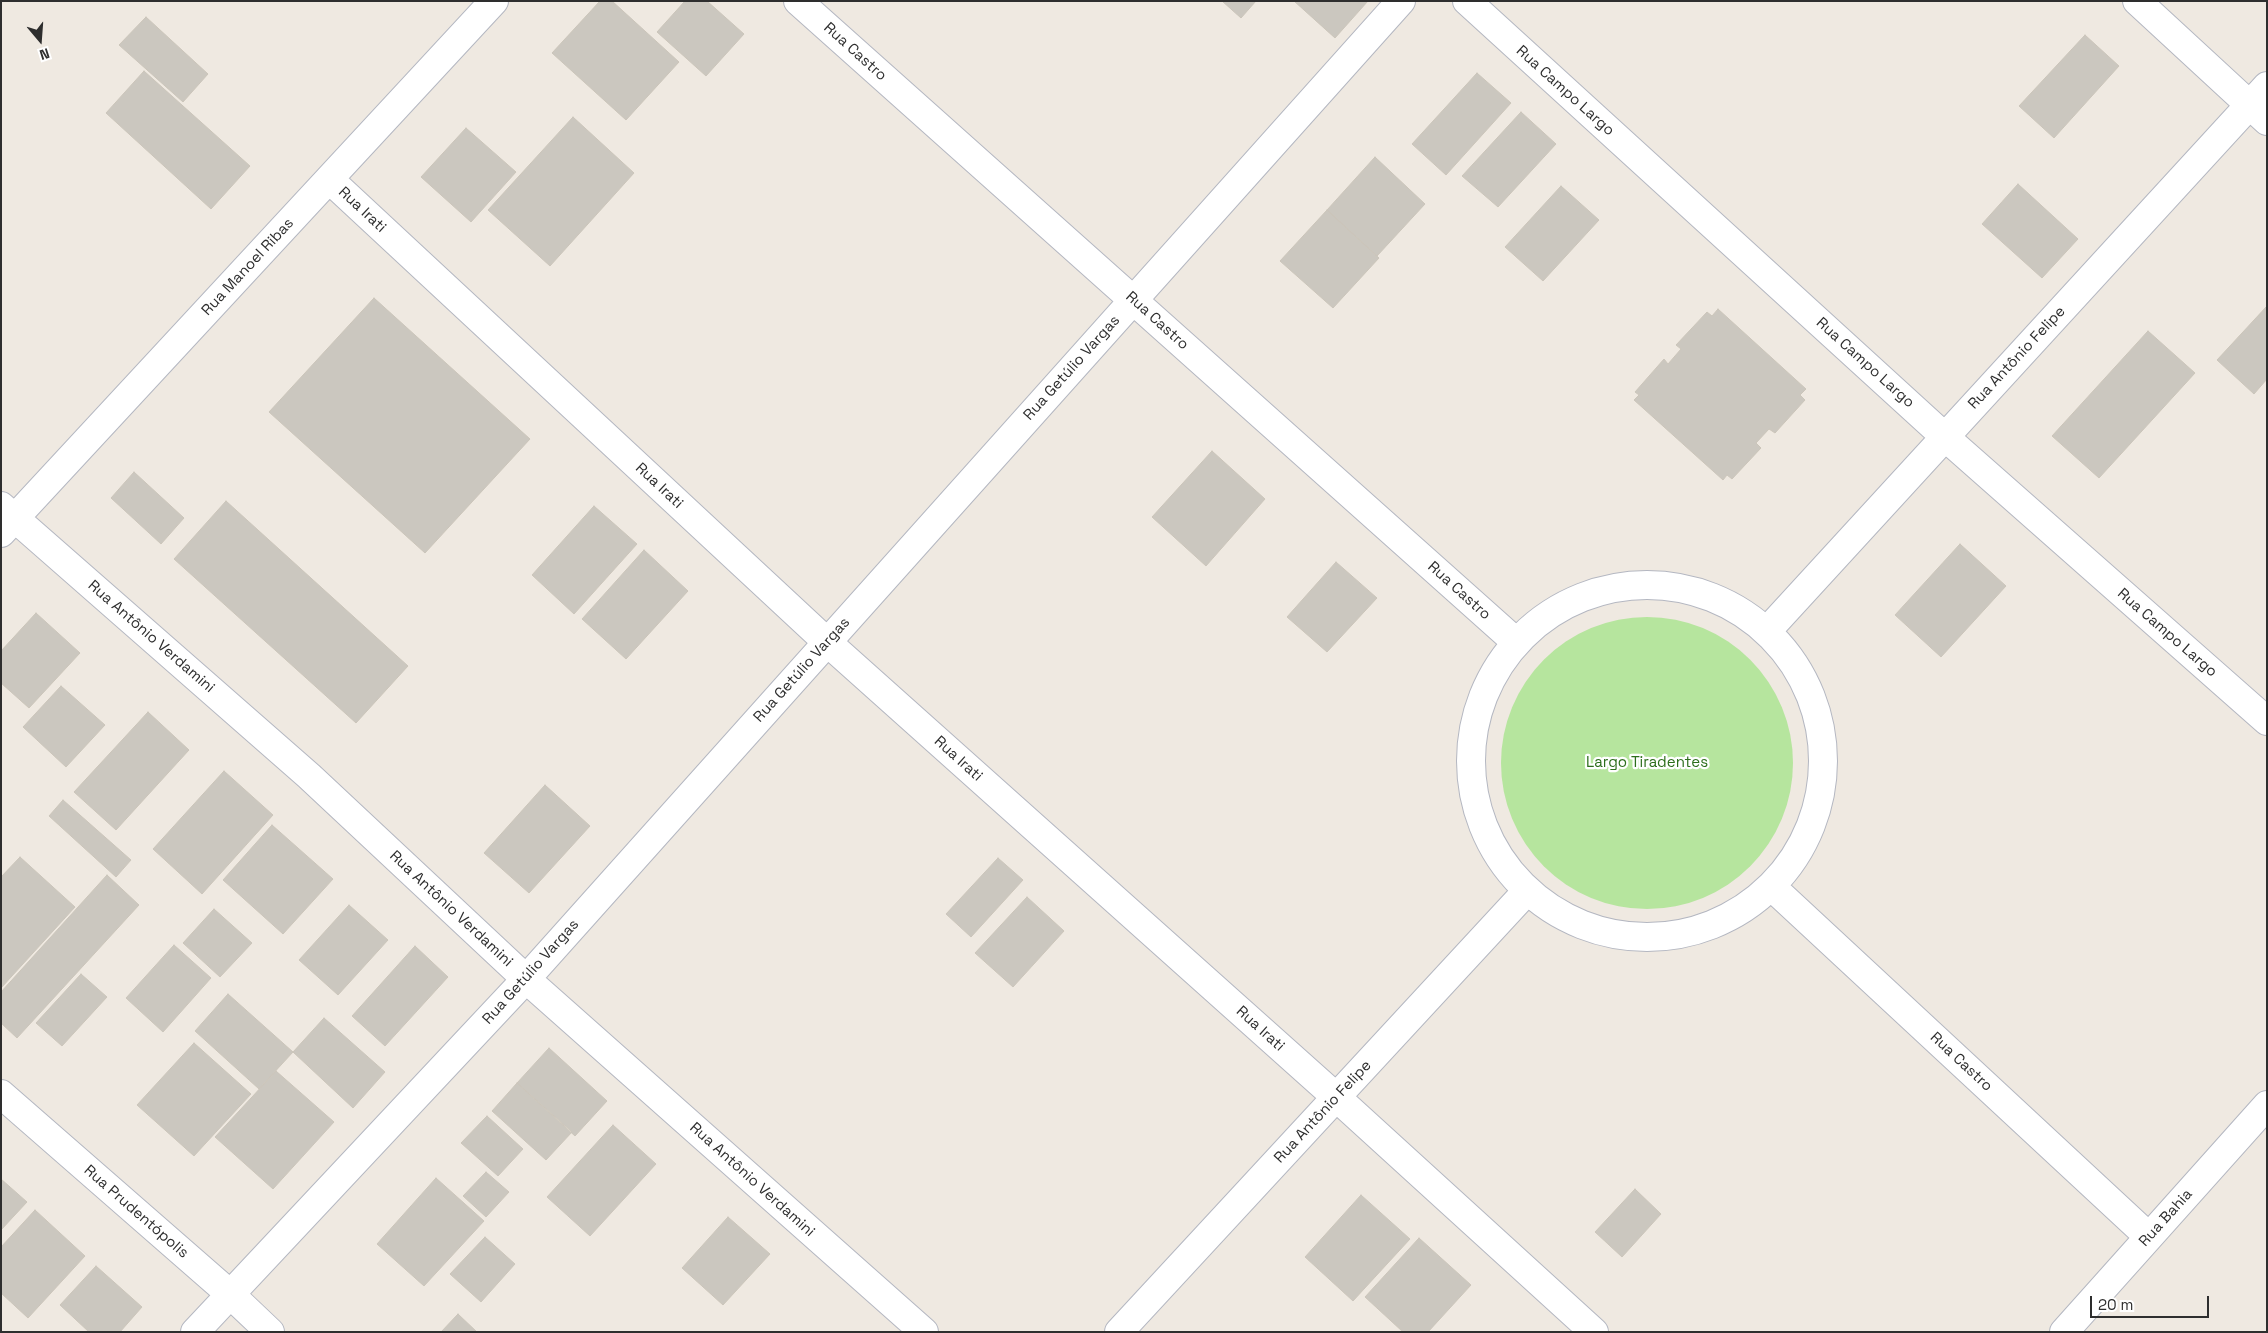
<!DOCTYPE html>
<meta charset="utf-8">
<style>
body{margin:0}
#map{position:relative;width:2268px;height:1333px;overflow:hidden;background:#efe9e1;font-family:"Space Grotesk",sans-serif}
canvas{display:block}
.frame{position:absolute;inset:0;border:2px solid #2e2e2e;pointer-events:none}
.north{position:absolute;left:15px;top:15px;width:50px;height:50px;-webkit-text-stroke:4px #fff;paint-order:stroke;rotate:162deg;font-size:14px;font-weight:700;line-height:20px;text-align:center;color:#2e2e2e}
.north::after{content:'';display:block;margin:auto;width:18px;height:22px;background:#2e2e2e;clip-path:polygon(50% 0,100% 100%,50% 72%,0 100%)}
.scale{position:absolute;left:2090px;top:1296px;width:119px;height:22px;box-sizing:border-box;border:2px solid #2e2e2e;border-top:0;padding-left:6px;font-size:15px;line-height:18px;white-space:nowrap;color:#2e2e2e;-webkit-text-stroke:4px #fff;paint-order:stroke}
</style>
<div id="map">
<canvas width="2268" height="1333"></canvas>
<div class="frame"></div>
<div class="north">N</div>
<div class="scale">20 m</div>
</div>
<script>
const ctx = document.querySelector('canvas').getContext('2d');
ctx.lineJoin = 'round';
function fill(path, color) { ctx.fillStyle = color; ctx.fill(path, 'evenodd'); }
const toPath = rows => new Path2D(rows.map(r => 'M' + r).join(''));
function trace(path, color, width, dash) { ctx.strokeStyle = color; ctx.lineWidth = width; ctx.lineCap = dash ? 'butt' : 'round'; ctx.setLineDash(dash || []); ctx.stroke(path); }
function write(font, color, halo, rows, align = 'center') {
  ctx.font = font + ' "Space Grotesk",sans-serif'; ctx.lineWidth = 4.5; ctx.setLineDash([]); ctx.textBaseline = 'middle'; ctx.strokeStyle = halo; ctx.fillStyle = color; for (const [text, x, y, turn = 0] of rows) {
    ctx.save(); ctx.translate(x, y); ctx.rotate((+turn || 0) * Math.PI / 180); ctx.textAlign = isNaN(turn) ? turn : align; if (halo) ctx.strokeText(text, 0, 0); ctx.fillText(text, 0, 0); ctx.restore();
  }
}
fill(toPath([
 '1501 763a146 146 0 1 1 292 0a146 146 0 1 1-292 0Z'
]), '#b6e59e');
const building = toPath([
 [600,1,612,1,679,62,626,120,552,53,600,1],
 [685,1,707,1,744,34,706,76,657,32,685,1],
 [1222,1,1256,1,1241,18,1222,1],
 [1294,1,1368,1,1335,38,1294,1],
 [146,17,208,74,183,102,119,45,146,17],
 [2085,35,2119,66,2054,138,2019,106,2085,35],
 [144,71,250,166,211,209,106,113,144,71],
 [1477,73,1511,103,1446,175,1412,144,1477,73],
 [1521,112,1556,144,1498,207,1462,176,1521,112],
 [573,117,634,173,550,266,488,210,573,117],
 [466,128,516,172,471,222,421,177,466,128],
 [1375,157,1425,204,1377,256,1327,210,1375,157],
 [2018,184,2078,239,2042,278,1982,224,2018,184],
 [1561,186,1599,220,1543,281,1505,247,1561,186],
 [1327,210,1379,258,1333,308,1280,261,1327,210],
 [374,298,530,439,425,553,269,412,374,298],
 [2267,306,2267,379,2254,394,2217,360,2267,306],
 [1718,309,1806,389,1800,395,1805,400,1775,433,1769,429,1756,443,1761,448,1732,479,1727,475,1723,480,1634,400,1639,395,1635,392,1664,359,1668,364,1681,349,1676,345,1707,312,1712,316,1718,309],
 [2148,331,2195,373,2099,478,2052,436,2148,331],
 [1212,451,1265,499,1206,566,1152,517,1212,451],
 [134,472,184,518,161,544,111,498,134,472],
 [226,501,408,666,356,723,174,559,226,501],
 [594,506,637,544,574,614,532,575,594,506],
 [1960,544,2006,586,1941,657,1895,615,1960,544],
 [644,550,688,591,626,659,582,619,644,550],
 [1336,562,1377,598,1327,652,1287,617,1336,562],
 [36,613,80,653,29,708,1,683,1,651,36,613],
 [61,686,105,725,66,767,23,727,61,686],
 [148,712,189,750,116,830,74,792,148,712],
 [224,771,273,815,202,894,153,849,224,771],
 [545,785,590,826,529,893,484,853,545,785],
 [63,800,131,860,116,877,49,816,63,800],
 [272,825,333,879,283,934,223,880,272,825],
 [20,857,75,907,1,988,1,877,20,857],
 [998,858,1023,880,971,937,946,914,998,858],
 [107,875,139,905,17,1038,1,1023,1,992,107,875],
 [1027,897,1064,931,1013,987,975,953,1027,897],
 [349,905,388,940,338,995,299,960,349,905],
 [214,909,252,943,220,977,183,943,214,909],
 [174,945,211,978,163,1032,126,998,174,945],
 [415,946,448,977,385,1046,352,1016,415,946],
 [81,974,107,997,62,1046,36,1023,81,974],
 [228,994,293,1052,259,1089,195,1031,228,994],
 [324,1018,385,1072,353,1108,293,1052,324,1018],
 [194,1043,251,1094,194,1156,137,1105,194,1043],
 [549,1048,607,1101,575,1136,517,1083,549,1048],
 [276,1071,334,1122,273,1189,215,1137,276,1071],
 [517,1083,572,1132,546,1160,492,1111,517,1083],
 [487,1116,523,1149,498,1176,461,1143,487,1116],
 [613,1125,656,1164,590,1236,547,1197,613,1125],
 [486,1172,509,1192,486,1217,463,1196,486,1172],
 [436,1178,484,1221,424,1286,377,1244,436,1178],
 [1,1179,27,1202,1,1230,1,1179],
 [1635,1189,1661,1214,1622,1257,1595,1232,1635,1189],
 [1361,1195,1410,1239,1353,1301,1305,1257,1361,1195],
 [35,1210,85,1256,28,1318,1,1293,1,1247,35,1210],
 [728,1217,770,1254,723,1305,682,1268,728,1217],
 [485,1237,515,1264,481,1302,450,1274,485,1237],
 [1419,1238,1471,1285,1428,1332,1403,1332,1365,1297,1419,1238],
 [96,1266,142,1307,120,1332,89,1332,60,1305,96,1266],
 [458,1314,477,1332,441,1332,458,1314]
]);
fill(building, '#cbc7bf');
trace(building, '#cbc5ba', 1);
const minor = toPath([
 [798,1,1516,642],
 [1467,1,1945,437,2267,721],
 [2137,1,2267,121],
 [329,179,827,642,1336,1097,1594,1332],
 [1,506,309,776,526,979,924,1332],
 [1,533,494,1],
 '1471 761a176 176 0 1 1 352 0a176 176 0 1 1-352 0Z',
 [1767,631,2267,86],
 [1772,887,2149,1237],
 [1,1094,230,1294,270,1332],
 [195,1332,526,979,1401,1],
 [1119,1332,1526,892],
 [2064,1332,2267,1105]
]);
trace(minor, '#b4b7c1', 30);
trace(minor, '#fff', 28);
write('15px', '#2e2e2e', '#fff', [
 ["Rua Castro",855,52,42],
 ["Rua Campo Largo",1565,91,42],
 ["Rua Irati",362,210,43],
 ["Rua Manoel Ribas",248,267,-47],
 ["Rua Castro",1157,321,42],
 ["Rua Antônio Felipe",2017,358,-47],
 ["Rua Campo Largo",1865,363,42],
 ["Rua Getúlio Vargas",1072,368,-48],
 ["Rua Irati",659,486,43],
 ["Rua Castro",1459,591,42],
 ["Rua Campo Largo",2167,633,41],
 ["Rua Antônio Verdamini",151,637,41],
 ["Rua Getúlio Vargas",802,670,-48],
 ["Rua Irati",958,759,42],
 ["Rua Antônio Verdamini",451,909,43],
 ["Rua Getúlio Vargas",531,972,-48],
 ["Rua Irati",1260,1029,42],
 ["Rua Castro",1961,1062,43],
 ["Rua Antônio Felipe",1323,1112,-47],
 ["Rua Antônio Verdamini",752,1180,42],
 ["Rua Prudentópolis",136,1212,41],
 ["Rua Bahia",2166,1218,-48]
]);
write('15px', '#2c6e1b', '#fff', [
 ["Largo Tiradentes",1647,763]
]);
</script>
